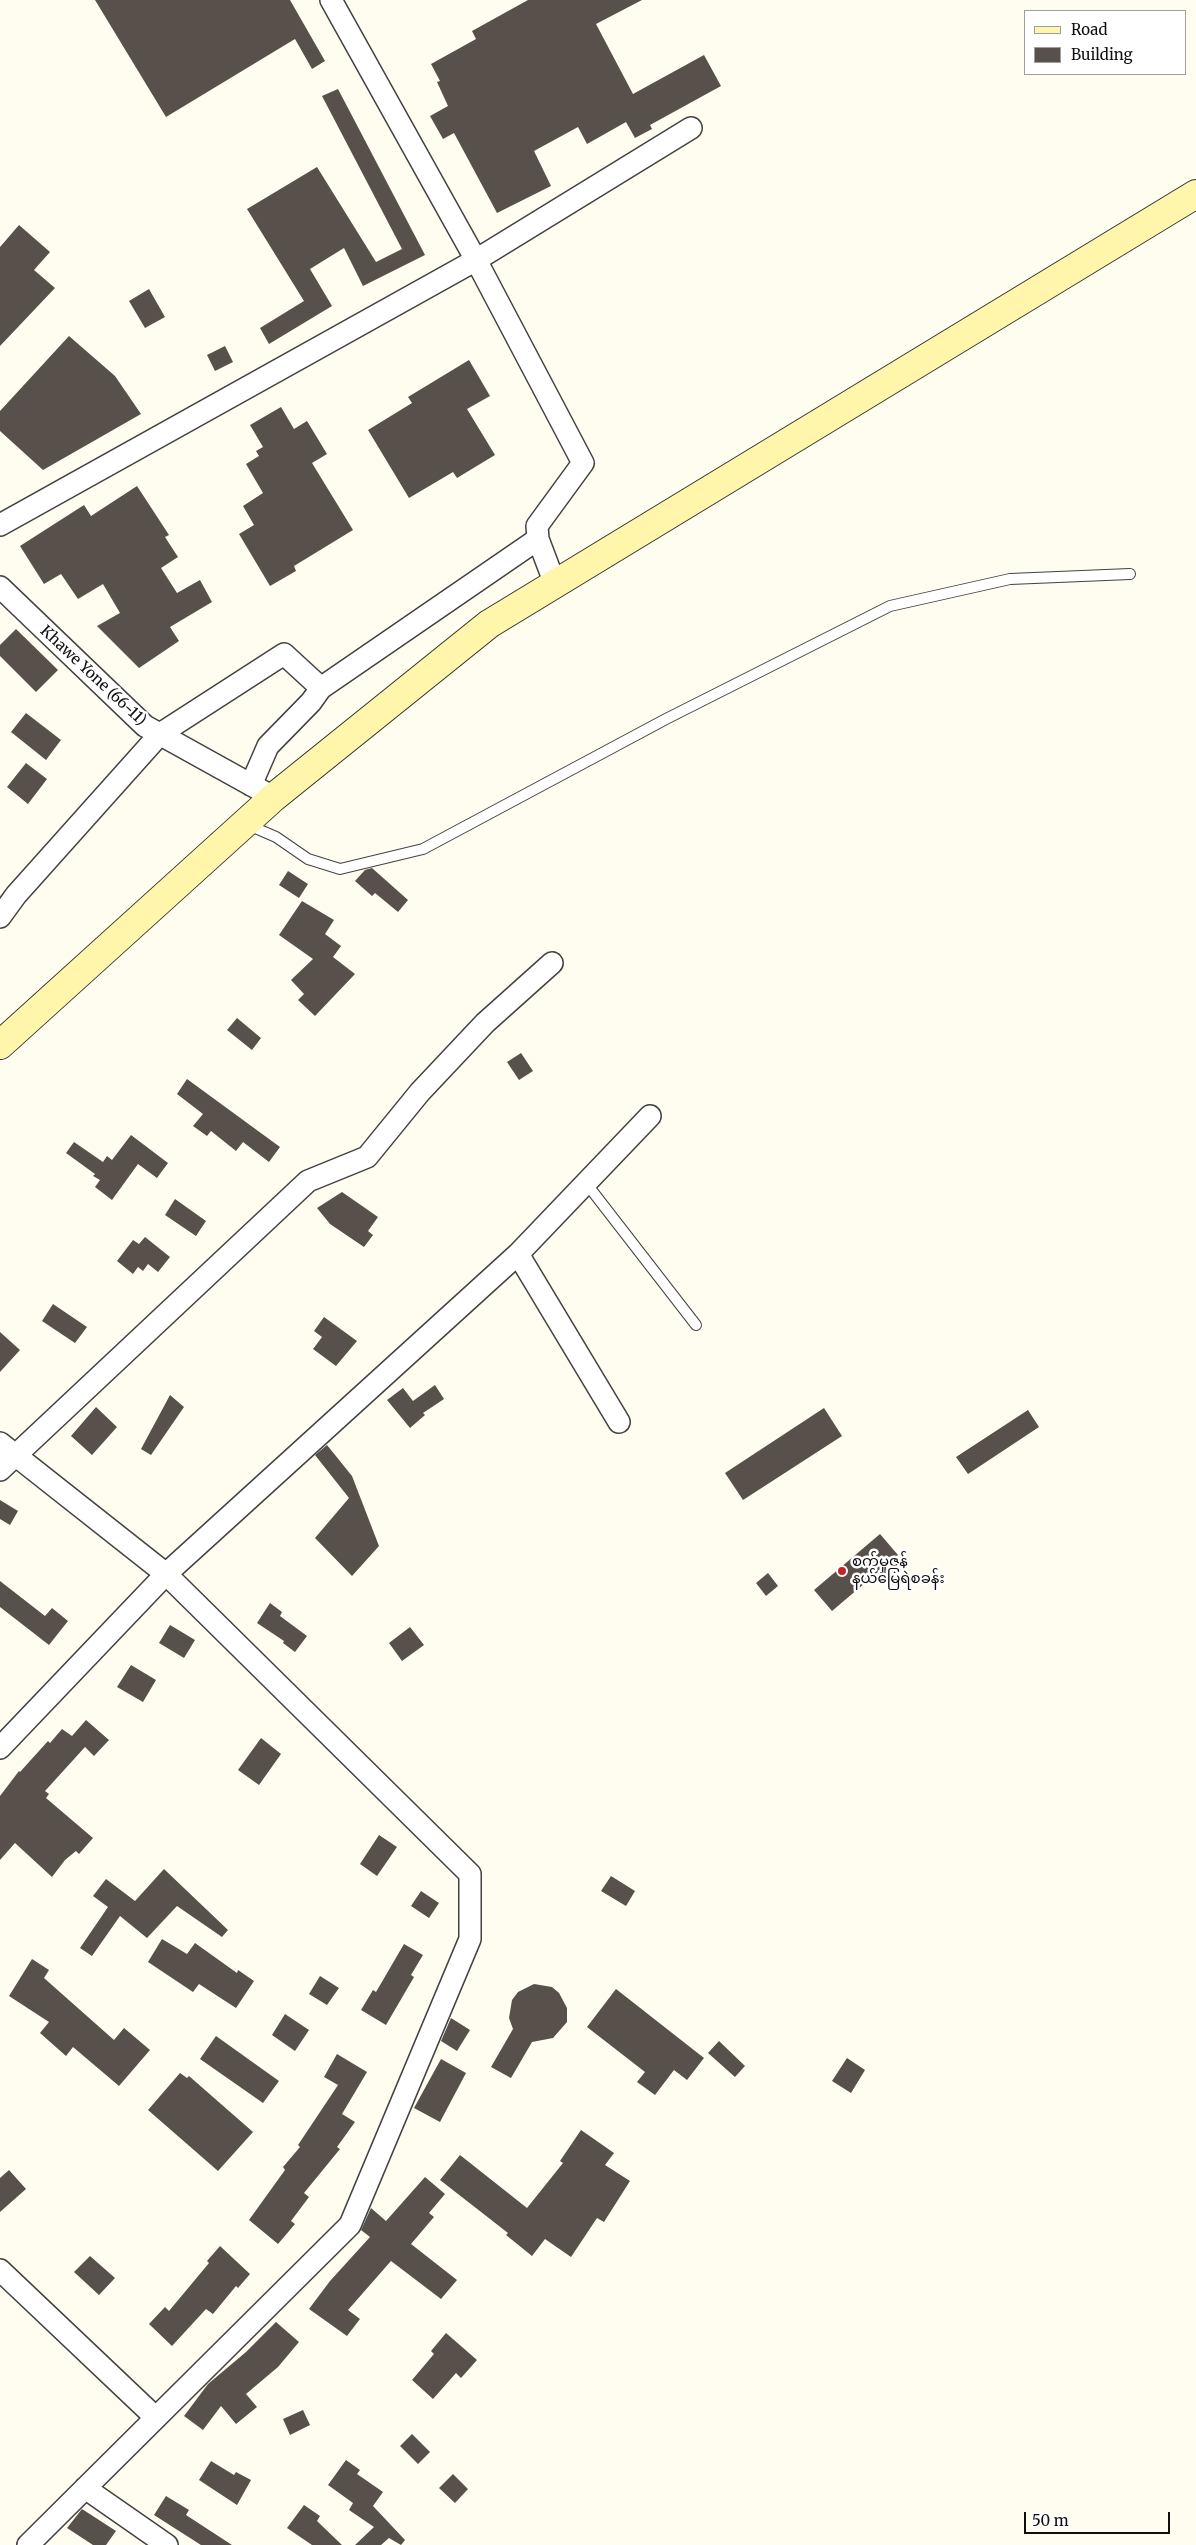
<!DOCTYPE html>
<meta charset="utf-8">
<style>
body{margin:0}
#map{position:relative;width:1196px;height:2545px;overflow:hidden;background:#fffcf0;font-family:Merriweather,serif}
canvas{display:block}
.legend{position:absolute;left:1024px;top:10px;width:162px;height:65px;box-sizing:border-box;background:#fff;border:1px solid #9f9f9f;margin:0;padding:6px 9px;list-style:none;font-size:15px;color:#0f0f0f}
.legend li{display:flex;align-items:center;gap:10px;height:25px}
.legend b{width:25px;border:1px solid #9f9f9f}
.scale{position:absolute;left:1024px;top:2512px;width:146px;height:22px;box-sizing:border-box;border:2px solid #0f0f0f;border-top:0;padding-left:6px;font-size:15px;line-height:18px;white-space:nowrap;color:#0f0f0f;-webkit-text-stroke:4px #fff;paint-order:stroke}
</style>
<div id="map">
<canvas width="1196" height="2545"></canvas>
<ul class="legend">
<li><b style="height:6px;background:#fff6ab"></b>Road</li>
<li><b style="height:14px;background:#58504b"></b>Building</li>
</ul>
<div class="scale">50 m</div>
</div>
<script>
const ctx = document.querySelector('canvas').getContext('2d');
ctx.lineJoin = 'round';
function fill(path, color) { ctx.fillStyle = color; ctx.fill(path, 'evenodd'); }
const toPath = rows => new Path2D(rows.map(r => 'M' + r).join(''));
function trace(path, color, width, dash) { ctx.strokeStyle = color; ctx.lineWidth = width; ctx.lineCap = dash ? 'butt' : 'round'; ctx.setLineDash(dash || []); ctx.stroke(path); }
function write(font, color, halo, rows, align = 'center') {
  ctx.font = font + ' Merriweather,"Noto Sans Myanmar",serif'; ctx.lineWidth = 5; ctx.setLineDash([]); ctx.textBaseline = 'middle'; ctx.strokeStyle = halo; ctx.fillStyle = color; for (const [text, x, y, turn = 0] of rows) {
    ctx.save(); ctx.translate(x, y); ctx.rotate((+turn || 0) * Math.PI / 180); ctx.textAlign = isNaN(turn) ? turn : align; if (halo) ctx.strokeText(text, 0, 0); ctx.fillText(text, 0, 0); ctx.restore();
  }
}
fill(toPath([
 [95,0,290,0,325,61,312,69,295,39,166,117],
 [528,0,642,0,596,24,633,94,704,55,721,86,650,125,652,129,635,138,626,122,587,144,578,127,534,151,551,186,497,213,454,133,443,139,430,116,448,106,437,82,440,81,431,64,476,39,472,31],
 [338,89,425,255,363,286,344,248,310,269,332,306,269,344,260,328,304,301,247,209,317,167,376,262,402,249,322,96],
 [19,225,50,252,34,270,55,288,0,346,0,247],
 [149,289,165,317,145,328,129,301],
 [69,336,115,376,141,414,43,470,0,431,0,411],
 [225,346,233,362,215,371,207,355],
 [469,360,490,396,467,409,495,455,457,478,453,472,409,498,368,430,412,403,408,397],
 [281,407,294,429,307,421,327,454,312,463,353,530,294,566,296,571,270,586,239,534,254,525,243,506,263,493,246,464,259,456,256,451,263,447,250,425],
 [137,486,169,535,165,537,178,557,161,568,177,593,200,580,212,602,170,627,179,641,139,668,97,626,120,613,103,584,78,599,61,574,44,584,20,546,84,505,91,516],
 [16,629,58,670,36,692,0,656,0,645],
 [26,713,61,740,46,760,11,732],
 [26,763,47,779,28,804,7,787],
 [372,868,408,900,398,912,375,893,372,896,355,881,365,870],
 [288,871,308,884,299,898,279,885],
 [302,901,334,920,325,934,341,946,333,957,355,974,315,1016,298,1000,304,994,291,980,313,959,279,935],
 [237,1018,261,1038,252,1050,227,1030],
 [521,1053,533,1071,519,1080,507,1062],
 [187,1079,280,1147,269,1162,243,1142,236,1151,211,1131,207,1136,193,1126,203,1114,177,1094],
 [131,1135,168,1163,157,1178,138,1164,112,1200,95,1187,100,1180,93,1176,95,1174,66,1153,74,1142,103,1162,107,1156,112,1160],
 [342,1192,378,1217,368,1231,373,1235,364,1247,330,1224,317,1208],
 [175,1199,206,1221,196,1236,165,1215],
 [145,1237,170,1257,158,1272,148,1264,143,1271,138,1267,133,1274,117,1261,133,1240,139,1244],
 [53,1304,87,1327,75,1343,42,1321],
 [324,1317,357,1341,336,1366,313,1349,322,1337,314,1331],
 [0,1332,20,1350,0,1372],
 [435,1385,444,1399,423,1413,425,1415,410,1428,387,1400,403,1388,413,1401],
 [170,1395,184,1407,151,1455,141,1449],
 [96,1407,117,1427,92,1455,71,1436],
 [824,1408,842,1436,743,1500,725,1473],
 [1028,1410,1039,1427,968,1474,956,1457],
 [327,1445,352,1476,379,1546,352,1576,315,1538,349,1498,315,1455],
 [0,1500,18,1511,10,1525,0,1519],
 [880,1534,898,1555,832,1611,814,1590],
 [768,1573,778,1586,766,1596,756,1583],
 [0,1581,45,1616,52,1608,68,1621,49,1645,0,1607],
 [270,1603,282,1612,280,1616,307,1636,295,1652,283,1643,284,1641,257,1623],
 [170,1625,195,1640,184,1658,159,1643],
 [410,1627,424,1645,402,1661,389,1643],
 [131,1665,156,1680,143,1702,117,1687],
 [86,1720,109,1740,94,1756,85,1747,45,1791,49,1794,46,1798,93,1838,79,1854,76,1851,65,1860,52,1877,15,1843,0,1860,0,1796,19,1771,20,1772,48,1741,50,1743,62,1729,72,1736],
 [261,1738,281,1754,259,1785,238,1770],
 [379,1835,397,1847,377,1876,360,1864],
 [164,1869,228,1930,222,1937,177,1906,147,1938,120,1916,92,1956,80,1948,108,1907,93,1896,106,1879,135,1901],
 [611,1876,635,1891,626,1906,601,1891],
 [421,1891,439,1903,429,1918,411,1906],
 [162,1939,187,1954,195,1943,237,1973,238,1970,254,1981,236,2008,199,1984,193,1992,148,1962],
 [404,1944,423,1955,411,1975,414,1977,386,2025,361,2010,373,1990,376,1992],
 [32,1959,49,1970,44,1978,114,2040,124,2028,150,2050,119,2086,73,2047,66,2056,40,2033,49,2022,9,1996],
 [320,1976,339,1988,327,2005,309,1994],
 [534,1984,552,1987,559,1993,567,2008,567,2022,553,2038,532,2042,511,2078,491,2067,513,2029,509,2018,512,2000,518,1992],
 [616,1989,704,2058,687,2080,674,2070,655,2095,637,2082,645,2072,587,2027],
 [285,2014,309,2030,295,2051,272,2035],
 [451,2018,470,2030,457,2051,441,2041],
 [216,2036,279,2081,263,2103,200,2059],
 [719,2041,745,2066,735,2077,708,2053],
 [337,2054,367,2072,342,2114,355,2122,337,2147,340,2149,304,2193,309,2197,291,2221,295,2224,278,2244,249,2220,285,2170,283,2167,300,2147,298,2145,338,2085,324,2077],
 [847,2058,865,2070,851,2093,832,2081],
 [441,2059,466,2073,440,2122,414,2108],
 [180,2073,187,2078,189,2076,253,2132,218,2171,148,2110],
 [581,2130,614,2153,605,2165,630,2181,604,2222,597,2218,571,2257,545,2239,532,2256,506,2235,508,2233,440,2180,460,2155,527,2208,563,2163,560,2161],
 [9,2170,26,2189,0,2212,0,2178],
 [425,2177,445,2194,429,2213,434,2217,411,2244,457,2280,441,2299,391,2261,348,2310,360,2319,347,2336,309,2309,330,2281,370,2237,361,2230,371,2208,386,2221],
 [220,2246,250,2274,238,2288,236,2286,213,2314,206,2309,172,2346,149,2324,165,2307,169,2311,209,2263,207,2261],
 [90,2256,115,2278,99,2295,74,2272],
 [276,2322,299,2342,278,2367,246,2394,257,2407,236,2424,221,2406,203,2430,184,2416,208,2384,246,2352],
 [446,2333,477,2360,461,2378,456,2373,433,2399,412,2380,434,2354,431,2351],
 [303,2410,310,2425,290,2435,283,2419],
 [412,2434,430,2452,418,2464,400,2446],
 [346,2460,360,2470,357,2474,383,2492,373,2506,405,2540,401,2545,389,2538,381,2545,355,2545,374,2527,349,2510,353,2503,328,2485],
 [211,2461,234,2475,236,2472,251,2480,237,2505,199,2480],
 [453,2474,468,2489,455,2503,439,2488],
 [166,2496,189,2510,186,2515,232,2545,201,2545,154,2515],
 [304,2505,320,2516,317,2521,342,2545,312,2545,287,2528],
 [82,2509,116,2531,106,2545,93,2545,67,2528]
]), '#58504b');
const lane = toPath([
 [246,824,276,837,308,859,340,869,423,849,666,719,890,606,1010,579,1130,574],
 [586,1183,696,1325]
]);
const street = toPath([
 [331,0,476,260,583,463,537,526,538,539,555,584],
 [0,525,476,260,691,128],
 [0,587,145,726,264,792],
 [251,785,268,746,311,702,321,688,538,539],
 [0,917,16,895,160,734,284,654,321,688],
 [518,1254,619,1422],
 [0,1443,166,1574,470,1874,470,1939,350,2225,28,2545],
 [0,1470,308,1181,367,1157,420,1092,485,1023,552,963],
 [0,1748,166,1574,518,1254,650,1116],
 [0,2270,155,2417],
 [85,2488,167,2545]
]);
const secondary = toPath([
 [0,1045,274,797,489,624,1196,194]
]);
trace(lane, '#424242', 12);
trace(street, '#424242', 24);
trace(secondary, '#313131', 30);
trace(lane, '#fff', 10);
trace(street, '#fff', 21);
trace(secondary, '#fff6ab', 28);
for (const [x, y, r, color] of [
 [842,1571,5,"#c2232b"]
]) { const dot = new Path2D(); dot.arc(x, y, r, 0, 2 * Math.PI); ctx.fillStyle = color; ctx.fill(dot); trace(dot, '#fff', 2); }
write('15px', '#0f0f0f', '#fff', [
 ["Khawe Yone (66-11)",93,676,43]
]);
write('15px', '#0f0f0f', '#fff', [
 ["စက်မှုဇုန်",852,1562],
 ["နယ်မြေရဲစခန်း",852,1579]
], 'left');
</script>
